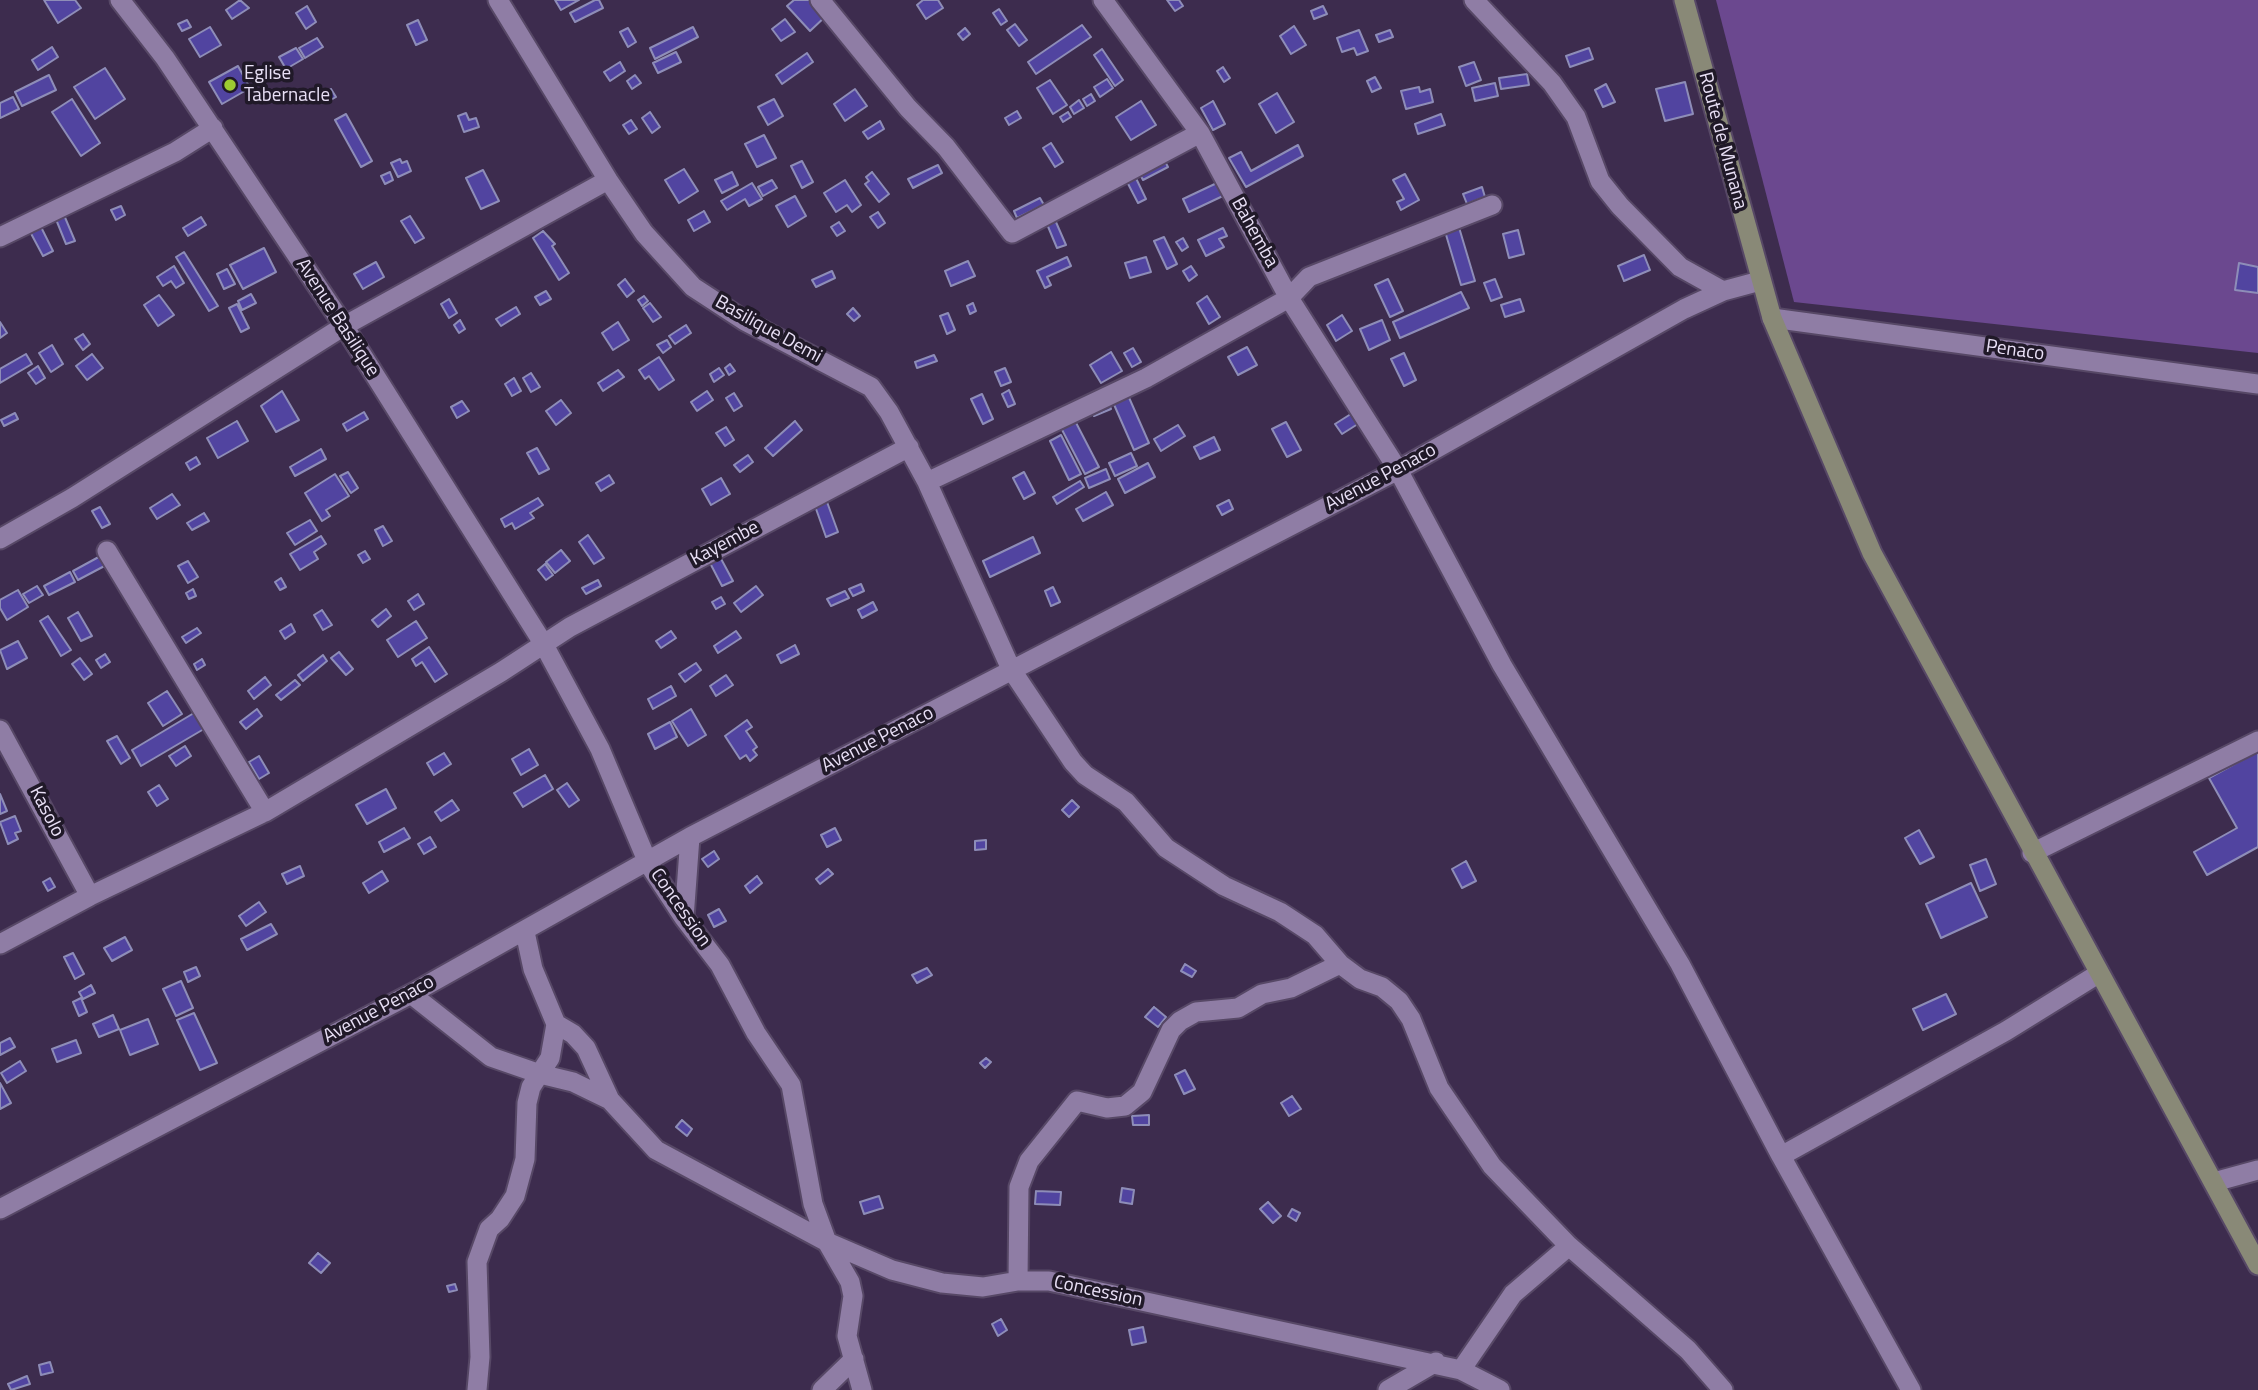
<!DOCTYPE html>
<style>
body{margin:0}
canvas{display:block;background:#3d2c4e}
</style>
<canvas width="2258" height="1390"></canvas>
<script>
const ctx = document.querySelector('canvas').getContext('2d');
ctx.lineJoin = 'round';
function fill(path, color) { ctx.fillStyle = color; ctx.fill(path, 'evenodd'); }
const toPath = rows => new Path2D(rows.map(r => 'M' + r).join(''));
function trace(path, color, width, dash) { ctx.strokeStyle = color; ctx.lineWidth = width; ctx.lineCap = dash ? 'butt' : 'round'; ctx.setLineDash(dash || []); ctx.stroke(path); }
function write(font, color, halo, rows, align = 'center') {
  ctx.font = font + ' "Titillium Web",sans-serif'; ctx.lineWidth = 7; ctx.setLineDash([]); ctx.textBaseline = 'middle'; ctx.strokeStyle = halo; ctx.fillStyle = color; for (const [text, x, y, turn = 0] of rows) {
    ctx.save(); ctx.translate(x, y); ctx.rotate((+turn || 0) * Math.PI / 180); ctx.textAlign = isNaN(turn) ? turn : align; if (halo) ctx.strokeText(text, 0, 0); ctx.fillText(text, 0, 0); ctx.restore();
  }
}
fill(toPath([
 [1716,0,2258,0,2258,353,1794,302]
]), '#6b488f');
const building = toPath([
 [44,0,75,0,81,8,58,23,44,0],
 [240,0,249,8,232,19,226,10,240,0],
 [555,0,579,0,561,10,555,0],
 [595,0,599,0,603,8,575,22,570,13,595,0],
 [794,0,814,0,827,15,810,31,787,6,794,0],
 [923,0,938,0,943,8,926,19,917,5,923,0],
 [1167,0,1179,0,1183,6,1175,11,1167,0],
 [307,6,316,22,306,29,296,13,307,6],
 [1323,6,1327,14,1314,19,1311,11,1323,6],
 [999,9,1007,21,1001,25,993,13,999,9],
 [785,19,795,32,781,41,772,29,785,19],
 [187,20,191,27,182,31,178,24,187,20],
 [418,20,427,40,416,45,407,25,418,20],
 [1015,24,1027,40,1019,46,1007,30,1015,24],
 [1082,25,1091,37,1036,74,1028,62,1082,25],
 [1294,26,1306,45,1291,54,1280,36,1294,26],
 [210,27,221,45,200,57,189,39,210,27],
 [693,27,698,37,655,59,650,48,693,27],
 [628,28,636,42,628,47,620,32,628,28],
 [965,28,970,34,963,40,958,34,965,28],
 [1359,30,1368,51,1357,55,1354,48,1342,52,1337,38,1359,30],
 [1390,30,1393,37,1379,42,1376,35,1390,30],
 [317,38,323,47,305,58,299,48,317,38],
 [52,47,58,57,38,70,32,60,52,47],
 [296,48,303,59,286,69,279,57,296,48],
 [1589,48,1593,59,1570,67,1566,56,1589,48],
 [1102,49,1123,80,1115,86,1094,55,1102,49],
 [676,52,681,62,658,73,653,63,676,52],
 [807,53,813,62,782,84,776,75,807,53],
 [620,62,625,71,610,81,604,72,620,62],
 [1474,62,1481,80,1466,86,1459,67,1474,62],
 [238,66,250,88,222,104,209,82,238,66],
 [1223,67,1230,78,1224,82,1217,71,1223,67],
 [105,68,125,99,95,119,74,87,105,68],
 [1527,74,1529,85,1501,89,1499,78,1527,74],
 [49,75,56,90,22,106,15,92,49,75],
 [635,75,641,83,632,89,627,81,635,75],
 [1375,77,1381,88,1372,92,1367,81,1375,77],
 [1107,79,1113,88,1100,97,1094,87,1107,79],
 [1050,80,1067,105,1053,114,1037,88,1050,80],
 [1685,82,1693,114,1665,121,1656,89,1685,82],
 [1495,83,1498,96,1475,101,1472,88,1495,83],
 [1606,84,1615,102,1603,107,1595,90,1606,84],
 [1419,87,1420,92,1430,89,1433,102,1406,109,1401,91,1419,87],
 [331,89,336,97,329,101,324,93,331,89],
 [855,89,867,106,845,121,834,104,855,89],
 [1277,93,1294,122,1276,133,1259,104,1277,93],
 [1091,94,1095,101,1087,106,1083,99,1091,94],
 [13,97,19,109,0,118,0,103,13,97],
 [72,99,100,143,81,156,52,112,72,99],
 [774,99,783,116,768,125,758,107,774,99],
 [1079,100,1084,108,1074,114,1070,107,1079,100],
 [1141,101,1156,125,1131,140,1116,117,1141,101],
 [1213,101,1225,124,1213,130,1201,108,1213,101],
 [1017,111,1021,118,1009,125,1005,118,1017,111],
 [650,112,660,127,652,133,642,118,650,112],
 [1068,112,1071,117,1063,122,1060,117,1068,112],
 [466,113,469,120,476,118,479,127,464,132,458,116,466,113],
 [346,114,372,161,361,167,335,120,346,114],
 [1441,114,1445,125,1418,134,1415,124,1441,114],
 [631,120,637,129,629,134,623,125,631,120],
 [880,121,884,129,868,139,863,132,880,121],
 [764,135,776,158,757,167,745,144,764,135],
 [1051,143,1063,162,1055,167,1043,148,1051,143],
 [1298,145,1303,156,1246,187,1229,158,1241,152,1251,171,1298,145],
 [1161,154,1168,167,1143,180,1136,167,1161,154],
 [400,159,402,163,407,161,411,171,398,177,391,163,400,159],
 [802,161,813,182,802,188,791,166,802,161],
 [938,165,942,173,913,188,908,179,938,165],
 [684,169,698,191,679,203,665,180,684,169],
 [483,170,499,201,481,209,466,178,483,170],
 [390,172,393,180,385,184,381,176,390,172],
 [732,172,738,185,722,193,715,180,732,172],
 [872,172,889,194,879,202,865,184,869,181,866,177,872,172],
 [1133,172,1146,199,1138,203,1124,176,1133,172],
 [1405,174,1419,200,1401,210,1397,202,1404,199,1393,180,1405,174],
 [772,180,777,188,763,196,758,187,772,180],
 [845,180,861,205,852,212,847,205,836,212,824,193,845,180],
 [1219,182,1225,195,1189,212,1183,199,1219,182],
 [752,183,762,199,749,206,745,199,727,210,721,201,752,183],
 [1482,187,1485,197,1467,204,1463,194,1482,187],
 [795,196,806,216,788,227,776,206,795,196],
 [1040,198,1044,205,1017,218,1014,211,1040,198],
 [121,206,125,215,116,220,111,210,121,206],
 [61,208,75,241,66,244,53,212,61,208],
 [704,211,710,222,694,231,688,220,704,211],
 [878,212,885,223,878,228,870,217,878,212],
 [1052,213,1066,245,1057,248,1044,217,1052,213],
 [410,216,424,238,415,243,401,221,410,216],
 [201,217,206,225,188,236,183,228,201,217],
 [38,221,53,251,43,256,27,226,38,221],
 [839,222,845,231,837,236,831,227,839,222],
 [1458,224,1475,281,1461,285,1444,228,1458,224],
 [1223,228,1227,236,1219,239,1224,247,1206,256,1198,240,1223,228],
 [1518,230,1524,254,1509,258,1503,234,1518,230],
 [543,231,555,244,552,246,569,273,559,280,533,238,543,231],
 [1164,237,1177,264,1167,269,1154,241,1164,237],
 [1183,238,1188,247,1182,251,1176,242,1183,238],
 [264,248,276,272,243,289,230,265,264,248],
 [184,252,218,306,209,311,176,257,184,252],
 [1644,255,1650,270,1624,281,1618,266,1644,255],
 [1067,257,1071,266,1047,277,1051,285,1045,288,1037,271,1067,257],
 [1146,257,1151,272,1130,278,1125,263,1146,257],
 [968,261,975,276,951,286,945,271,968,261],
 [376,262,384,277,363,289,354,274,376,262],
 [2239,263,2258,267,2258,293,2235,290,2239,263],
 [174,266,184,283,176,288,171,281,163,286,157,277,174,266],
 [1191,266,1197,275,1189,281,1183,271,1191,266],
 [227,269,235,284,224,289,217,274,227,269],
 [832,271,835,278,816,287,812,280,832,271],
 [625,279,634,291,627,297,618,285,625,279],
 [1388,279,1403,311,1390,317,1375,285,1388,279],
 [1495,279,1502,297,1491,301,1484,283,1495,279],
 [546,291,551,299,540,305,535,297,546,291],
 [1461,292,1469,308,1400,338,1393,322,1461,292],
 [251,294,256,303,242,310,238,301,251,294],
 [159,295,174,315,158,326,144,305,159,295],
 [644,296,648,301,642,306,638,300,644,296],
 [1207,296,1220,317,1209,324,1197,303,1207,296],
 [449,299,457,313,449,318,441,304,449,299],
 [1520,299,1524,311,1505,317,1501,305,1520,299],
 [650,303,661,317,653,322,643,308,650,303],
 [973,303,976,311,970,314,967,306,973,303],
 [237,304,249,328,241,332,229,308,237,304],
 [516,307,520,314,501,326,496,319,516,307],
 [853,308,860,316,854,321,847,314,853,308],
 [948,313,955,330,947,334,940,316,948,313],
 [1342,315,1352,331,1336,341,1327,325,1342,315],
 [460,320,465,329,459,333,454,325,460,320],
 [1382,320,1390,340,1369,350,1360,329,1382,320],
 [0,322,7,333,0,338,0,322],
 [618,322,629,340,613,350,602,333,618,322],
 [686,325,691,333,675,344,669,336,686,325],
 [83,334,90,344,83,350,75,339,83,334],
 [667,340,671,347,663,353,657,345,667,340],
 [52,345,63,364,51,372,39,353,52,345],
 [1247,347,1257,365,1238,375,1228,357,1247,347],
 [1133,348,1141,362,1132,367,1124,353,1133,348],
 [1111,352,1122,371,1101,383,1090,365,1111,352],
 [1404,353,1416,380,1404,386,1391,359,1404,353],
 [26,354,32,364,0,383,0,369,26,354],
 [92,354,103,368,87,380,76,366,92,354],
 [934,355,937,361,917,368,915,362,934,355],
 [659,357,674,380,659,390,649,376,645,379,639,370,659,357],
 [730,364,735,371,729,375,725,368,730,364],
 [38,366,45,378,36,384,28,373,38,366],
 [719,368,724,375,714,382,710,374,719,368],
 [1005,368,1011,382,1001,386,995,372,1005,368],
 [618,370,624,377,603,391,598,383,618,370],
 [531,373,540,387,531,392,523,378,531,373],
 [514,378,521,391,512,396,505,384,514,378],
 [1009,390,1015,404,1008,407,1002,394,1009,390],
 [282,391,299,420,276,432,261,406,282,391],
 [707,391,713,400,697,411,691,402,707,391],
 [734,393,742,406,734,411,726,398,734,393],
 [1127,393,1149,443,1134,450,1112,400,1127,393],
 [982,394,993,419,983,424,971,399,982,394],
 [561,400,571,413,556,425,546,411,561,400],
 [1107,400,1111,409,1094,416,1091,407,1107,400],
 [462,401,469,411,457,418,451,407,462,401],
 [364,412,368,419,347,431,343,424,364,412],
 [1354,412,1361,422,1342,434,1335,424,1354,412],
 [15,413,18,419,4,426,1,420,15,413],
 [1072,415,1099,467,1085,474,1058,422,1072,415],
 [237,421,248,441,218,458,207,438,237,421],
 [795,421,802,430,773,456,765,448,795,421],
 [1286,422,1301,450,1287,457,1272,429,1286,422],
 [1178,425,1185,436,1161,451,1154,439,1178,425],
 [726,427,734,440,725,446,716,433,726,427],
 [1061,435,1081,474,1069,480,1050,441,1061,435],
 [1214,437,1220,450,1200,459,1194,447,1214,437],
 [537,448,549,469,539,474,527,453,537,448],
 [321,449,326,459,295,476,290,467,321,449],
 [1131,453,1137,466,1115,476,1109,463,1131,453],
 [748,455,753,462,740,472,734,465,748,455],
 [196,457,200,464,190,470,186,463,196,457],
 [1148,463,1155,477,1125,493,1118,479,1148,463],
 [1106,469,1110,479,1089,488,1085,478,1106,469],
 [348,472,358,488,351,493,340,476,348,472],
 [1024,472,1035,493,1024,499,1013,478,1024,472],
 [335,474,349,496,326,510,330,516,322,521,305,493,335,474],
 [609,475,614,483,601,491,596,483,609,475],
 [721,478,730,494,711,505,702,489,721,478],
 [1080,481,1084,487,1057,504,1053,497,1080,481],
 [1106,492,1113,505,1083,521,1076,509,1106,492],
 [172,494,180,505,157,519,150,508,172,494],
 [538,498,543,505,530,513,534,518,515,529,512,523,505,527,501,519,538,498],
 [1229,500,1233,509,1222,515,1217,506,1229,500],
 [827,502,838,532,826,537,815,506,827,502],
 [100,507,110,524,102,528,92,511,100,507],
 [204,513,209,521,192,530,187,523,204,513],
 [310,520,317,531,295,545,287,533,310,520],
 [383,526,392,541,383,546,375,530,383,526],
 [588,535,604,558,594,564,579,542,588,535],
 [321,536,326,544,314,552,318,559,300,570,290,554,321,536],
 [1033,537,1040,553,990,577,983,561,1033,537],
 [561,550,570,561,555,573,546,562,561,550],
 [365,551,370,559,363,563,358,555,365,551],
 [106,553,112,562,78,580,73,571,106,553],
 [719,555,733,581,722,586,709,561,719,555],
 [188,561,198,577,188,583,178,566,188,561],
 [545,564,553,575,546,580,538,570,545,564],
 [70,572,75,582,49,595,44,586,70,572],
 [281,578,286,587,280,590,275,582,281,578],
 [598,580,601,586,586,594,582,588,598,580],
 [861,584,864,591,853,596,849,589,861,584],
 [37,586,43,595,29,603,23,594,37,586],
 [756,586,763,595,741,612,734,603,756,586],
 [1053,587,1060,602,1051,606,1045,591,1053,587],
 [193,589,196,596,189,599,186,593,193,589],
 [18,590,28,607,7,620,0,608,0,600,18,590],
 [845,591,849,598,831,606,827,599,845,591],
 [418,594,424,604,414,610,408,601,418,594],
 [721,597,725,604,716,609,712,602,721,597],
 [873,602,877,610,862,618,858,610,873,602],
 [386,609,391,616,378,627,372,620,386,609],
 [322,610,332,625,323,630,314,615,322,610],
 [78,612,92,636,81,641,68,618,78,612],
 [48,616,71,650,61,656,40,621,48,616],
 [416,621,427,638,398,657,387,640,416,621],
 [291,624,295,632,285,639,280,631,291,624],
 [197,628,201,633,186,643,182,637,197,628],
 [671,631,676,638,661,648,656,641,671,631],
 [736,631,741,638,718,653,714,646,736,631],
 [18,641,27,658,7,669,0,650,18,641],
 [795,645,799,654,781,663,777,655,795,645],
 [429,647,447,674,435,682,422,662,416,666,412,659,429,647],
 [339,652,353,669,346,675,331,658,339,652],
 [105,654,110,662,101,668,96,660,105,654],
 [323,655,327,661,303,681,298,675,323,655],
 [80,658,92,674,84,680,72,664,80,658],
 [202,659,205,665,197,670,194,664,202,659],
 [696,663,701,670,685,682,679,674,696,663],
 [726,675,733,685,716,696,710,686,726,675],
 [265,677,271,685,254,699,248,691,265,677],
 [295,680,300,685,281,700,276,695,295,680],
 [671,686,676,696,653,709,648,699,671,686],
 [167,691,182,714,163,726,148,703,167,691],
 [257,709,262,716,246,729,240,722,257,709],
 [691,709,706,735,688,746,672,721,691,709],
 [199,710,209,726,141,766,132,750,199,710],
 [747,720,752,727,746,731,757,747,753,750,757,755,750,761,746,755,740,759,725,736,747,720],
 [670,722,677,737,655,749,648,734,670,722],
 [117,736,130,758,121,764,107,741,117,736],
 [185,746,191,756,176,766,169,756,185,746],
 [529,749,538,765,521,775,512,759,529,749],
 [2258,751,2258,847,2207,875,2194,852,2237,828,2209,778,2258,751],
 [444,753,451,764,434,775,427,763,444,753],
 [259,756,269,773,259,779,249,762,259,756],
 [545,775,553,789,523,807,514,793,545,775],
 [567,783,579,800,569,807,557,790,567,783],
 [159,785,168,799,157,806,148,792,159,785],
 [386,789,396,808,367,824,356,805,386,789],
 [0,794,7,811,0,814,0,794],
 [452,800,459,810,441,821,435,812,452,800],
 [1072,800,1079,807,1069,817,1062,810,1072,800],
 [15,816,21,831,15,833,18,839,8,844,0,822,15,816],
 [404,828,410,838,384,852,379,842,404,828],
 [835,828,841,840,827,847,821,835,835,828],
 [1919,830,1934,857,1920,864,1905,838,1919,830],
 [430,837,436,847,424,854,418,844,430,837],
 [986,840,986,849,975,850,975,841,986,840],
 [714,851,719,859,708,867,702,859,714,851],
 [1986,859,1996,884,1980,891,1970,865,1986,859],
 [1466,861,1476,881,1462,888,1452,869,1466,861],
 [300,866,304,876,287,884,282,874,300,866],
 [828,869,833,874,820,884,816,879,828,869],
 [382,871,388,881,369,893,363,883,382,871],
 [757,876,762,883,750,893,745,886,757,876],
 [50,878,55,887,48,891,43,882,50,878],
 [1971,883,1987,917,1941,938,1926,904,1971,883],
 [259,902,266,912,246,926,239,916,259,902],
 [719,909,726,921,714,927,708,915,719,909],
 [271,924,277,934,247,950,241,939,271,924],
 [125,937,132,950,112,961,104,948,125,937],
 [73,953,84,974,75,979,64,957,73,953],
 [1185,964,1196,971,1192,977,1181,971,1185,964],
 [196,967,200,976,188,982,184,972,196,967],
 [927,968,932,975,917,983,912,975,927,968],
 [181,981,193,1008,176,1016,163,989,181,981],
 [91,985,95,993,83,999,79,992,91,985],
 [1946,994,1956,1014,1923,1030,1913,1009,1946,994],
 [81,998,87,1012,79,1016,73,1002,81,998],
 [1154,1007,1166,1017,1158,1027,1145,1017,1154,1007],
 [194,1013,217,1063,200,1070,177,1020,194,1013],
 [113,1015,119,1029,99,1037,93,1024,113,1015],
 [148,1019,158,1044,130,1055,120,1030,148,1019],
 [10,1038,15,1047,0,1055,0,1043,10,1038],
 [76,1040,81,1053,57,1062,52,1049,76,1040],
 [986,1058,991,1062,985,1068,980,1063,986,1058],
 [20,1061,26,1071,7,1083,1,1073,20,1061],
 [1185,1070,1195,1089,1184,1094,1175,1075,1185,1070],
 [0,1083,11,1103,0,1109,0,1083],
 [1292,1096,1301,1109,1289,1116,1281,1103,1292,1096],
 [1149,1115,1149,1125,1133,1125,1132,1116,1149,1115],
 [682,1120,692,1129,687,1136,676,1127,682,1120],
 [1122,1188,1134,1190,1132,1204,1120,1202,1122,1188],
 [1036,1191,1061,1192,1060,1205,1035,1204,1036,1191],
 [879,1196,883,1208,864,1214,860,1202,879,1196],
 [1268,1202,1281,1216,1273,1223,1260,1209,1268,1202],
 [1292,1209,1300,1213,1296,1221,1288,1216,1292,1209],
 [318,1253,330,1263,321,1273,309,1263,318,1253],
 [455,1284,457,1290,449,1292,447,1286,455,1284],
 [1001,1319,1007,1330,998,1336,992,1324,1001,1319],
 [1143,1327,1146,1342,1132,1345,1129,1330,1143,1327],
 [50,1362,53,1372,41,1375,39,1365,50,1362],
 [27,1376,30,1384,11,1390,8,1384,27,1376]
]);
fill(building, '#5144a0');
trace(building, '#8e8db8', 2);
const minor = toPath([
 [120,0,165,58,344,326,543,643,600,749,648,863,684,918,720,965,756,1033,791,1085,813,1204,827,1242,892,1270,942,1283,983,1287,1018,1281,1049,1281,1461,1370,1513,1294,1569,1246],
 [498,0,608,180,644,233,693,287,745,321,871,387,889,412,927,482,1011,669,1073,762,1085,775,1126,802,1166,848,1224,886,1280,912,1315,935,1340,964,1360,979,1382,987,1399,1001,1411,1019,1439,1088,1492,1166,1569,1246,1688,1350,1723,1390],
 [820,0,908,108,946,147,1012,233,1200,133],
 [1103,0,1200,133,1289,298,1398,470,1502,665,1680,964,1781,1156,1911,1390],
 [1474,0,1552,83,1576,117,1600,181,1620,206,1680,267,1723,291],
 [0,237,175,152,213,128],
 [1772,318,2258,384],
 [927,482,1146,378,1289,298,1309,277,1492,205],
 [0,539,72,498,344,326,608,180],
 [107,551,265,812],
 [0,730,90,896],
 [2032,853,2258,741],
 [684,918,690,837],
 [525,932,533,969,556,1024,573,1034,586,1048,610,1100,656,1150,827,1242,850,1282,853,1296,847,1336,862,1390],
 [0,944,90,896,265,812,501,672,570,627,909,447],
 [411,994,491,1057,540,1074,573,1082,610,1100],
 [1781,1156,2006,1031,2098,974],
 [2214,1182,2258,1170],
 [0,1209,411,994,690,837,1398,470,1684,309,1723,291,1760,281],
 [1018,1281,1019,1187,1029,1161,1077,1101,1107,1108,1125,1106,1142,1092,1171,1030,1180,1021,1196,1012,1238,1008,1262,994,1291,988,1340,964],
 [1461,1370,1500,1390],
 [477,1390,480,1357,477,1262,489,1229,500,1219,515,1196,525,1159,527,1103,531,1087,550,1058,556,1024],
 [822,1390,854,1359],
 [1388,1390,1436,1362]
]);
const secondary = toPath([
 [1684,0,1772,318,1872,553,2258,1265]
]);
trace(minor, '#574866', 23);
trace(secondary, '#574866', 23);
trace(minor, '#8f7da5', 19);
trace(secondary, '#898977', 19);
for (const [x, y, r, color] of [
 [230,85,7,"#9cca31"]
]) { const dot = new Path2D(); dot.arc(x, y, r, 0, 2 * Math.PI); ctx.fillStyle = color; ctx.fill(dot); trace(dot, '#201928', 2.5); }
write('19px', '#e9e0f6', '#201928', [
 ["Eglise",244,74],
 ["Tabernacle",244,96]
], 'left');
write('19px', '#e9e0f6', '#201928', [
 ["Route de Munana",1722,141,75],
 ["Bahemba",1254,233,61],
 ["Avenue Basilique",337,318,57],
 ["Basilique Demi",768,330,29],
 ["Penaco",2015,351,8],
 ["Avenue Penaco",1381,478,-28],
 ["Kayembe",725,544,-28],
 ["Avenue Penaco",878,740,-27],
 ["Kasolo",46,812,63],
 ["Concession",680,908,55],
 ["Avenue Penaco",379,1010,-28],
 ["Concession",1098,1292,12]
]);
</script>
